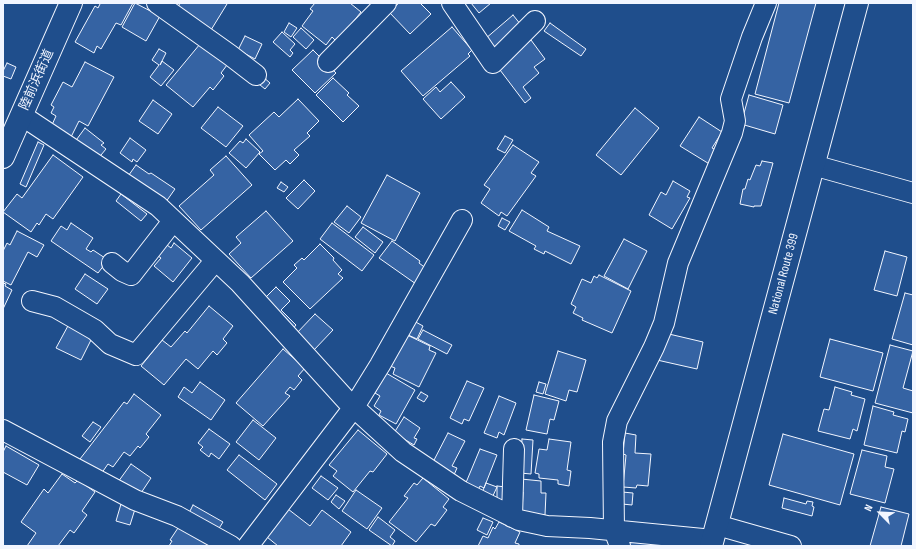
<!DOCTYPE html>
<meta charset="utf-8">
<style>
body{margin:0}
#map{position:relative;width:916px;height:549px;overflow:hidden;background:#1f4e8c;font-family:"Sofia Sans Condensed",sans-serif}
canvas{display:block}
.frame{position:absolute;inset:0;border:4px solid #f2f6ff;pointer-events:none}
.north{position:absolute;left:860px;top:493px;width:40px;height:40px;-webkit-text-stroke:3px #1f4e8c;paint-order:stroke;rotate:294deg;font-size:11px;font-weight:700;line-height:16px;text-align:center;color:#f2f6ff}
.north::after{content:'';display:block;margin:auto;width:14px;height:18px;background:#f2f6ff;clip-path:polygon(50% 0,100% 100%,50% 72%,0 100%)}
</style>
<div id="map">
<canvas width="916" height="549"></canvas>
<div class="frame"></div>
<div class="north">N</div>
</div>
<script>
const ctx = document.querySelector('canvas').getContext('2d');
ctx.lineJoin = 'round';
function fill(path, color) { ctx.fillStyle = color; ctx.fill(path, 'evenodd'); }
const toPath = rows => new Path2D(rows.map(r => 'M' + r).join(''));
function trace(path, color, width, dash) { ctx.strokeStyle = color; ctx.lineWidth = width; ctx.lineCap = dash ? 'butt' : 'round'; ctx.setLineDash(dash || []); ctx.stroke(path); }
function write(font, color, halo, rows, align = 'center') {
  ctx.font = font + ' "Sofia Sans Condensed","Noto Sans JP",sans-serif'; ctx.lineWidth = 3; ctx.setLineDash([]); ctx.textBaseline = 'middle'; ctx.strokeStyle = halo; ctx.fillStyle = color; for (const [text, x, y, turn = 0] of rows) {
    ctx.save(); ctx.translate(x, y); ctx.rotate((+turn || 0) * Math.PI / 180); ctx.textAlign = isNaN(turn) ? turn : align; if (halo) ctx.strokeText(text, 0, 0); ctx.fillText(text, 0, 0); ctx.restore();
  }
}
const building = toPath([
 [99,3,133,3,121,25,116,23,101,49,97,46,94,53,75,42,95,6,98,8,100,4,99,3],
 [135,3,160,16,146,41,122,27,135,3],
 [180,3,225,3,227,4,211,30,177,9,180,3],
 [315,3,350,3,361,12,337,42,332,37,326,45,302,26,313,11,310,9,315,3],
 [399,3,420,3,431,14,410,34,389,12,399,3],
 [471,3,491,3,479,13,471,3],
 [779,3,816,3,789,103,755,94,779,3],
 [513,15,525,30,497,53,485,39,513,15],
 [289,23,297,28,291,37,284,32,289,23],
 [550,23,586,49,581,56,544,31,550,23],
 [452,27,472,50,468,54,470,56,423,96,401,71,452,27],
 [301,28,314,40,306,49,293,37,301,28],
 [282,32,295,44,290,50,293,53,290,57,273,42,282,32],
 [245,36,262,44,255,59,238,50,245,36],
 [531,40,545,59,534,67,539,73,523,87,531,98,525,103,497,66,531,40],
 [200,44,227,65,221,73,224,76,213,90,210,87,193,107,166,85,200,44],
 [159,49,166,53,160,65,162,61,174,70,161,86,150,77,159,65,152,60,159,49],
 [313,50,336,73,315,93,292,70,313,50],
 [85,62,114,77,88,126,79,121,70,139,51,127,56,116,51,113,54,107,51,105,63,82,72,87,85,62],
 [7,63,16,67,11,79,3,76,3,71,7,63],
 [254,69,270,83,265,89,249,76,254,69],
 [333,78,349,93,347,95,359,106,343,122,316,95,333,78],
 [451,82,465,97,441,119,423,99,436,87,440,92,451,82],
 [749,95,783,105,775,134,741,124,749,95],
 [298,99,319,121,307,133,310,136,294,150,299,155,290,164,286,160,275,170,259,154,263,151,249,135,274,112,279,117,298,99],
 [153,100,172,114,158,134,139,121,153,100],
 [218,107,243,126,226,147,201,128,218,107],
 [635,108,659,128,621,175,596,155,635,108],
 [699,117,722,132,712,148,720,152,711,165,680,146,699,117],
 [85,128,104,143,101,145,106,149,96,161,74,143,85,128],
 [505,136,513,140,505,153,497,149,505,136],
 [130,138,146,150,137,162,133,159,132,162,120,153,130,138],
 [246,139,260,152,246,168,229,153,240,141,243,143,246,139],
 [38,142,44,145,26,187,20,184,38,142],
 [513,145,539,162,531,173,536,176,507,216,501,212,499,216,481,203,490,189,484,185,513,145],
 [53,155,83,177,53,219,46,214,39,225,37,223,31,232,3,212,17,194,22,198,53,155],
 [226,156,252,185,201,230,179,206,214,175,210,170,226,156],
 [762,161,773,163,761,206,754,206,754,207,740,204,743,189,745,189,748,179,750,180,756,165,760,166,762,161],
 [136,165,149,174,151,173,175,189,163,206,126,179,136,165],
 [387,175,420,193,395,241,361,223,387,175],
 [304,180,315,191,298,209,286,198,304,180],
 [673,181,690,191,687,197,690,198,672,229,649,215,661,192,666,195,673,181],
 [281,182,288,187,284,192,277,188,281,182],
 [121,194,147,214,141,221,116,201,121,194],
 [347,206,361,217,349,233,334,222,347,206],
 [522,210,549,227,547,231,580,246,571,264,545,251,544,254,534,249,536,246,509,231,522,210],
 [266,211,293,241,251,278,229,254,241,243,236,237,266,211],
 [502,218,510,222,505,230,498,226,502,218],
 [71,223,93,238,86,249,91,252,93,250,108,260,98,273,51,241,61,226,67,230,71,223],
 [332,223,374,255,362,271,320,239,332,223],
 [363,227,383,242,375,253,355,237,363,227],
 [17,231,44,245,37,257,28,252,11,285,3,281,3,251,7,243,10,245,17,231],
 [624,239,647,251,628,289,604,276,624,239],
 [392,241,420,261,419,263,427,269,416,284,379,258,392,241],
 [174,243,192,258,173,282,154,266,161,258,158,256,167,245,171,248,174,243],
 [320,244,334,258,333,260,342,270,338,274,343,278,310,309,283,282,297,268,294,265,302,258,304,260,320,244],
 [885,251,907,257,897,296,874,290,885,251],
 [85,274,108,289,97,304,75,289,85,274],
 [599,275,631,291,612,333,582,320,583,318,573,313,576,307,571,304,582,279,591,283,594,276,597,278,599,275],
 [3,283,6,284,5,286,12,290,3,309,3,283],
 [276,287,290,301,281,310,296,325,291,331,265,298,276,287],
 [905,293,913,295,913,345,892,339,905,293],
 [209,306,233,326,223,339,227,343,217,355,213,351,198,369,186,359,164,385,141,366,162,340,171,347,185,331,187,333,209,306],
 [315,314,333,330,313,351,295,335,315,314],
 [412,320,423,326,417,339,406,334,412,320],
 [69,324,93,336,81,360,56,348,69,324],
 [423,330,452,345,447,354,418,339,423,330],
 [405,334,430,346,429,350,436,353,419,387,393,374,395,368,390,366,405,334],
 [669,334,703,342,697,369,657,360,669,334],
 [830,339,883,353,873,391,820,377,830,339],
 [890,345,913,351,903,388,913,391,913,413,875,403,890,345],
 [283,349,305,368,298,376,302,380,294,390,290,387,285,393,290,396,263,426,236,403,283,349],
 [558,351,586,360,577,392,569,390,566,401,545,394,558,351],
 [386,373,415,390,396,424,379,415,381,411,374,406,380,396,375,393,386,373],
 [467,381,484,388,469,421,464,419,462,424,450,418,467,381],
 [200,382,225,400,211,420,178,397,184,387,192,393,200,382],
 [539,382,546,384,543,394,536,392,539,382],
 [835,387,852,392,851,395,865,399,857,431,853,429,850,439,818,431,824,409,829,410,835,387],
 [421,392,428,396,424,402,417,398,421,392],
 [134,394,161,415,146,434,149,437,140,448,138,446,130,456,124,452,113,467,108,464,101,474,80,459,124,402,127,404,134,394],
 [534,395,559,401,554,420,550,419,547,434,526,430,534,395],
 [499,396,516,403,504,435,499,432,497,438,484,433,499,396],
 [873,406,894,412,893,415,908,419,905,432,902,431,897,453,864,445,873,406],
 [404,417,420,428,414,438,417,439,414,445,394,433,404,417],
 [253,420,276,438,259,460,236,442,253,420],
 [93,422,101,427,90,442,82,436,93,422],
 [209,429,230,444,219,459,211,453,209,457,200,450,203,447,198,443,209,429],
 [358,430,387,454,373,472,370,471,353,492,333,476,337,471,329,465,358,430],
 [448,433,465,441,452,466,457,468,454,475,432,464,448,433],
 [625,433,636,435,635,453,651,454,648,486,637,485,636,488,623,487,626,455,623,454,625,433],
 [783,434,854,454,840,505,769,485,783,434],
 [522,439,533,440,531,474,520,473,522,439],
 [549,439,571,442,567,470,571,471,569,486,558,484,558,480,539,478,539,474,535,473,539,449,547,450,549,439],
 [6,446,39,465,27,485,3,472,3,452,6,446],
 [480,449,497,455,484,488,480,486,478,490,465,485,480,449],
 [862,450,887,456,885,467,894,469,885,503,850,494,862,450],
 [239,455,277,484,265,500,227,470,239,455],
 [131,464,151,478,139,496,118,482,131,464],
 [62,474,75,483,78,480,95,492,82,511,87,515,74,533,70,530,58,546,27,546,36,533,21,522,44,489,48,493,62,474],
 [321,476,338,488,328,500,312,488,321,476],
 [423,478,449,499,443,507,447,510,435,526,431,524,416,542,389,522,408,498,404,496,414,483,417,485,423,478],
 [521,479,541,481,541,493,546,493,545,515,522,513,523,492,520,492,521,479],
 [486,483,497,487,491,500,481,495,486,483],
 [497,486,506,487,505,503,497,503,497,486],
 [356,490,382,508,367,529,342,511,356,490],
 [622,492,633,493,632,505,622,504,622,492],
 [336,495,345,501,339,509,331,502,336,495],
 [784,498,806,504,807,501,813,502,812,506,814,507,812,516,782,508,784,498],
 [121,504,135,509,130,525,116,521,121,504],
 [193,505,223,522,218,530,189,513,193,505],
 [881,507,909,514,901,546,870,546,881,507],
 [288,509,310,526,322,510,351,532,341,546,278,546,267,537,288,509],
 [378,517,395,530,390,537,395,541,392,546,369,530,378,517],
 [483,518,493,522,487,535,477,530,483,518],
 [499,522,520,532,515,543,519,544,519,546,478,546,483,536,488,538,493,527,495,529,499,522],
 [180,525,212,546,169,546,172,541,170,540,180,525],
 [630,540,668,544,668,546,629,546,630,540]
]);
fill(building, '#3563a3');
trace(building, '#f2f6ff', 1);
const street = toPath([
 [157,3,230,55,256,75],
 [452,3,493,63,535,21],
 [328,62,386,3],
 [21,115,158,206,240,283,347,401,403,452,461,491,519,520,547,526,590,528,713,540],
 [813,165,913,193],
 [112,263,122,271,131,275,173,221],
 [32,301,55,307,95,330,110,344,136,355,215,261],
 [3,430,135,500,177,516,231,546],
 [512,517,514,449],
 [717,525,791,546],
 [248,546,354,407,380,365,462,220],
 [620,546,614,530,613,442,617,421,654,347,664,323,678,263,732,133,735,121,731,99,752,37,766,3]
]);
const secondary = toPath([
 [3,157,71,3]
]);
const highway = toPath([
 [711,546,857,3]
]);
trace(street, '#f2f6ff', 22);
trace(secondary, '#f2f6ff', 24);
trace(highway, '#f2f6ff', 24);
trace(street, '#1f4e8c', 20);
trace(secondary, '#1f4e8c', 22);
trace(highway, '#1f4e8c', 22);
write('13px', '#f2f6ff', '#1f4e8c', [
 ["陸前浜街道",37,80,-66],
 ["National Route 399",784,274,-75]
]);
</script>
